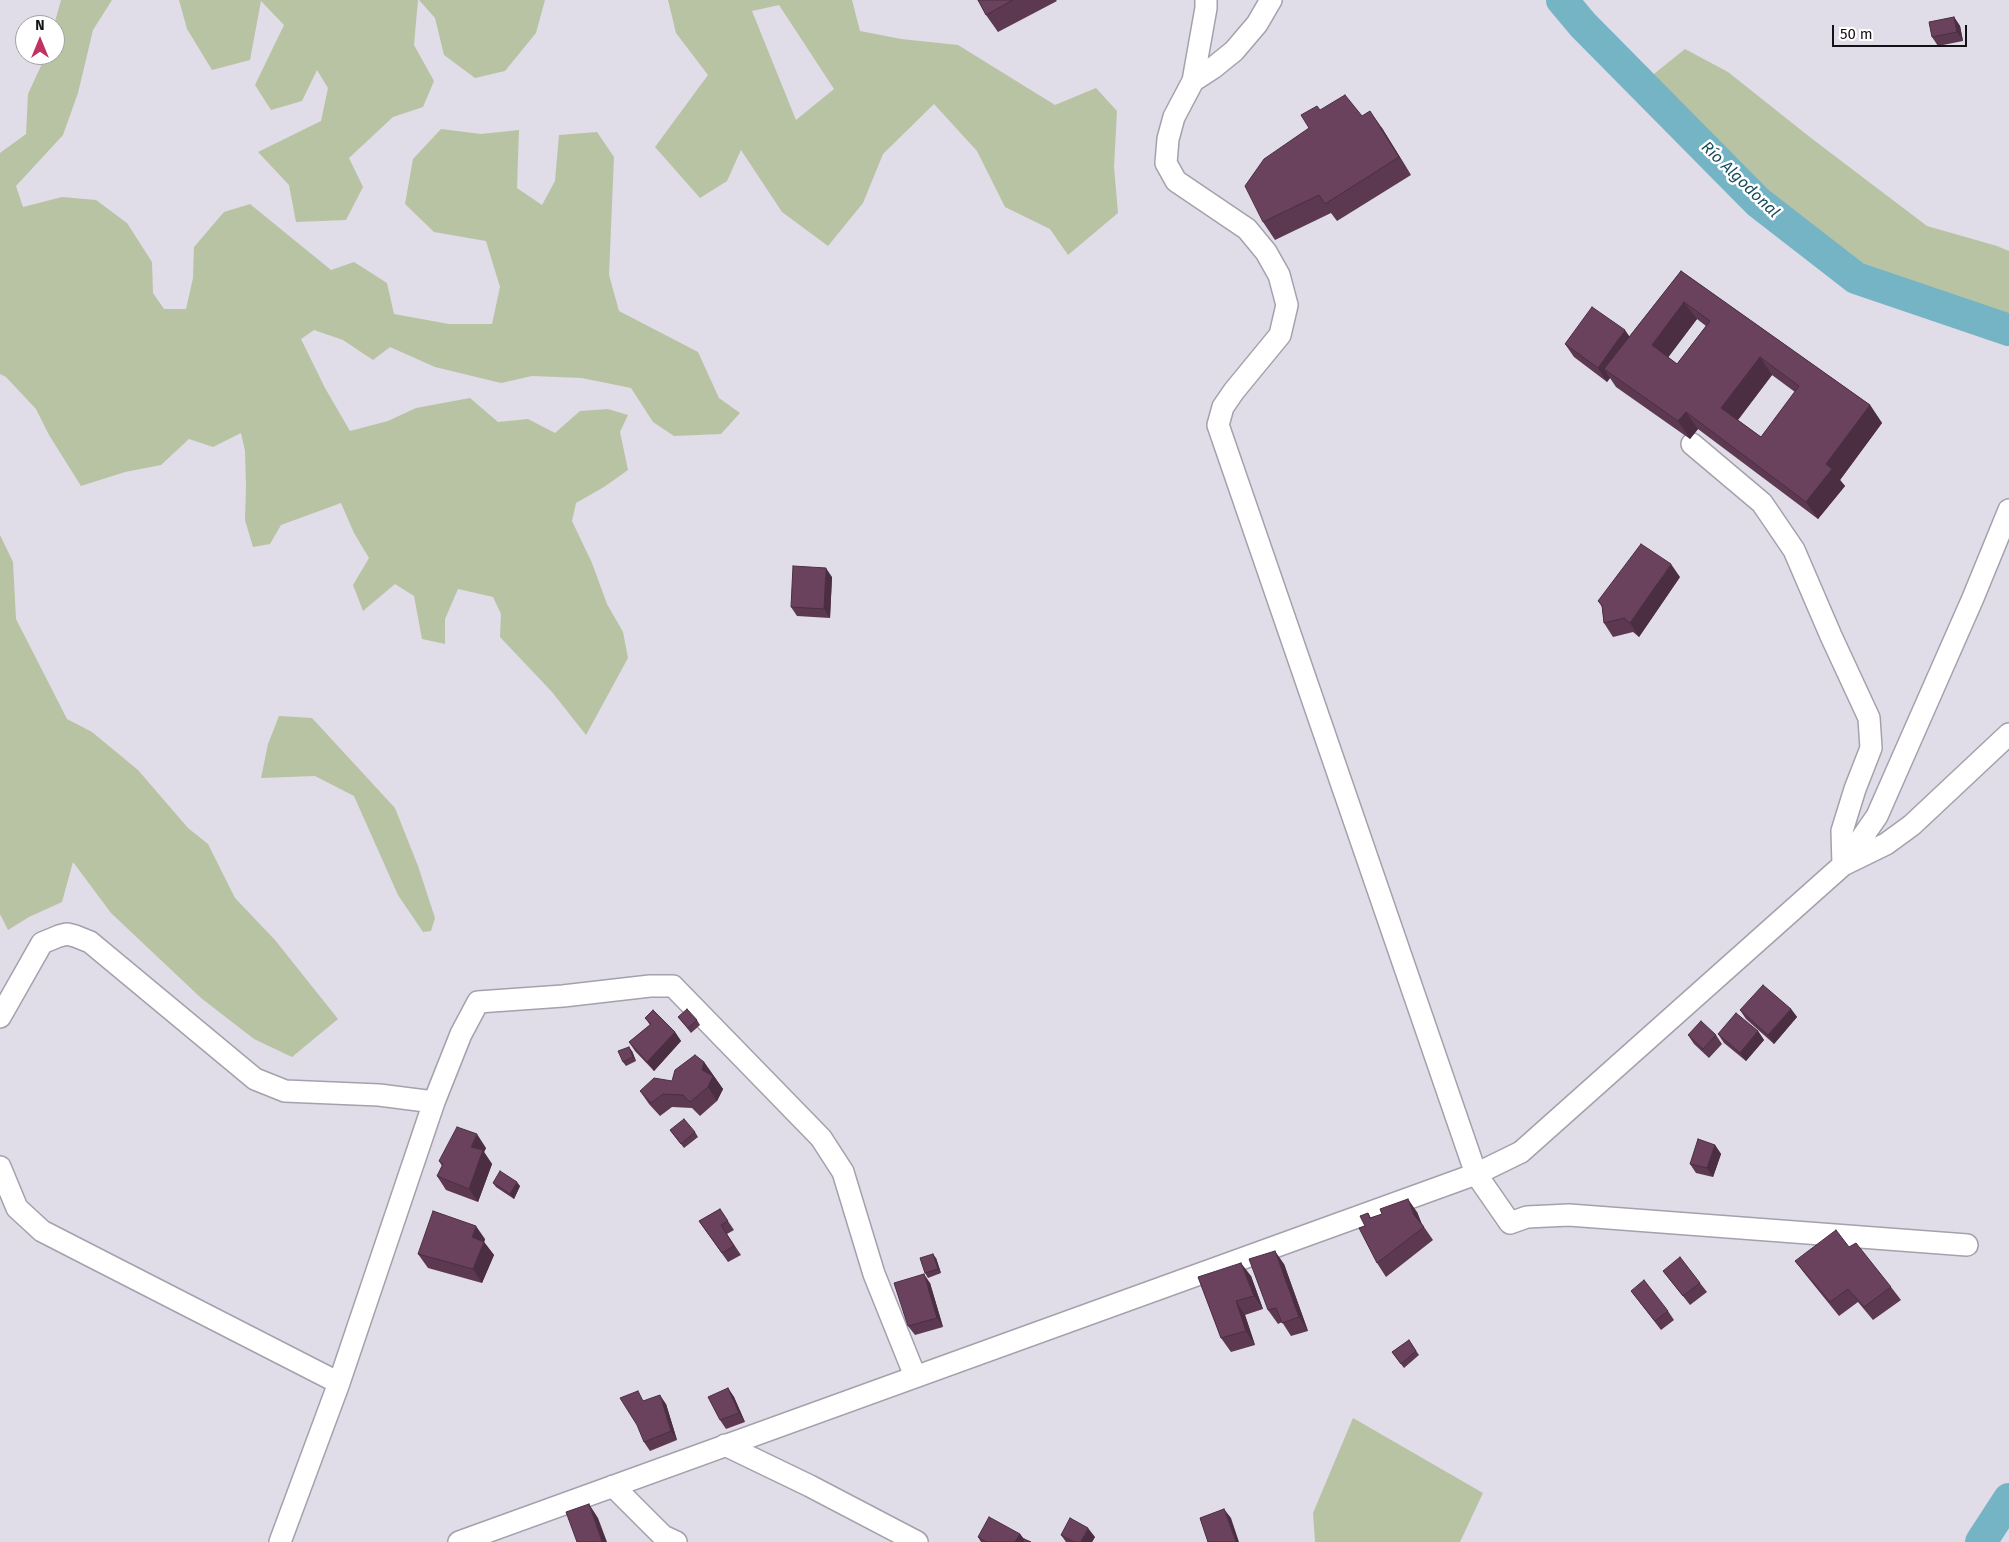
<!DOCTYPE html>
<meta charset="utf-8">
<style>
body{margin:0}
#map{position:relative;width:2009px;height:1542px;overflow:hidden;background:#e0dce8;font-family:"Fira Sans",sans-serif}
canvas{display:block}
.north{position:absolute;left:15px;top:15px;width:50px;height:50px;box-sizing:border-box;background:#fff;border:1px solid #a1a0a2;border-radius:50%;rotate:0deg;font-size:14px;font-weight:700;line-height:20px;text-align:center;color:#141216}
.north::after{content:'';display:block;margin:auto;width:18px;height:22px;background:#c03261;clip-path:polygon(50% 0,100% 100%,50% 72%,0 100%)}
.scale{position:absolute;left:1832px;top:25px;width:135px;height:22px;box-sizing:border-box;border:2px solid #141216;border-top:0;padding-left:6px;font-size:15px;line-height:18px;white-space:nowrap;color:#141216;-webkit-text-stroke:4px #fff;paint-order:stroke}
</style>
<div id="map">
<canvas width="2009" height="1542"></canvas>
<div class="north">N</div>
<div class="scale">50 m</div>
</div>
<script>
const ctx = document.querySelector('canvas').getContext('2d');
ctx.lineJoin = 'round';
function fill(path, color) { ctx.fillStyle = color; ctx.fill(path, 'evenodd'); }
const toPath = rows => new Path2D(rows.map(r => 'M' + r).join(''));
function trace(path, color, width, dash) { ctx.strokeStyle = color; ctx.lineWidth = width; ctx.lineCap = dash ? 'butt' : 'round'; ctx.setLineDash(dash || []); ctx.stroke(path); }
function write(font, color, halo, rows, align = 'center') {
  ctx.font = font + ' "Fira Sans",sans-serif'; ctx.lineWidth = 5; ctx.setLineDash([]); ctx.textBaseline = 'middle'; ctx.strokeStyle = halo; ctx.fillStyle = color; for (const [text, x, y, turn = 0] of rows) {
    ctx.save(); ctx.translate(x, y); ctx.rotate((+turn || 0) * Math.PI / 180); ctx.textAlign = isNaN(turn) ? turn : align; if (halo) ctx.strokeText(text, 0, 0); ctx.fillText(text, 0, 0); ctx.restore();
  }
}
fill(toPath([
 [61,0,112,0,93,30,78,93,63,135,16,186,23,207,62,197,96,200,127,223,152,262,153,293,164,309,186,309,193,278,194,247,224,212,250,204,331,270,354,262,387,283,394,314,449,324,492,324,500,287,486,241,434,232,405,204,413,159,441,129,481,134,519,130,517,188,542,205,555,181,559,135,597,132,614,157,609,275,619,311,698,352,719,398,740,413,721,434,674,436,653,422,631,388,582,378,532,376,501,383,435,367,390,347,373,360,343,340,314,330,301,339,325,388,350,431,388,421,416,408,470,398,498,422,528,419,555,433,580,411,608,409,628,415,620,432,628,470,604,487,576,503,572,521,592,563,607,604,623,632,628,658,586,735,552,692,500,637,501,614,493,597,458,589,445,619,445,644,422,639,414,596,395,584,363,611,353,585,369,558,354,533,341,503,281,525,270,544,253,547,245,520,246,486,245,451,241,433,213,447,189,439,161,465,125,472,81,486,49,435,36,409,6,377,0,374,0,153,26,134,28,94,46,55,55,55,54,25],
 [179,0,418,0,414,45,434,81,423,107,393,117,349,158,363,187,346,220,296,222,289,185,258,152,321,121,328,88,317,70,302,101,271,110,255,85,284,25,261,1,250,60,212,70,187,29],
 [419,0,545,0,536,33,505,71,475,78,444,55,435,18],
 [668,0,852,0,860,31,901,39,958,45,1055,105,1096,88,1117,111,1114,167,1118,213,1068,255,1050,229,1005,207,977,151,934,104,883,154,863,203,828,246,782,212,741,150,727,181,700,198,655,147,708,75,676,33],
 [779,5,834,89,796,120,752,11],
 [1685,49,1728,72,1811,138,1927,226,1997,246,2009,251,2009,324,1858,275,1759,198,1644,82],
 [0,535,13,562,16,619,67,719,92,732,138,770,188,828,208,844,235,898,275,940,338,1019,292,1057,254,1039,201,998,111,913,73,862,62,902,29,917,8,930,0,914],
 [279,716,312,718,395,808,418,866,435,918,431,931,423,932,398,895,354,796,315,776,261,778,268,744],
 [1353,1418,1483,1493,1460,1542,1315,1542,1313,1513]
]), '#b8c3a4');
trace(toPath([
 [1562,0,1583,25,1758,202,1856,278,2009,330],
 [1981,1542,2009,1499]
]), '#75b4c5', 32);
const minor = toPath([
 [1206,0,1206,8,1193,81,1174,117,1168,139,1166,163,1176,181,1247,229,1266,252,1279,275,1287,305,1280,335,1234,391,1223,407,1218,425,1476,1174,1510,1223,1527,1217,1569,1215,1967,1245],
 [1193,81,1213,68,1234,51,1257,24,1271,0],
 [1692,444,1762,503,1794,550,1831,636,1869,718,1871,748,1855,789,1842,831,1843,865,1886,844,1912,825,2009,734],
 [0,1017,42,943,59,936,67,934,75,936,90,942,255,1079,285,1091,379,1095,434,1102],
 [0,1167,17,1208,42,1231,339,1383],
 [725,1445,810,1486,917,1542],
 [613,1486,663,1536,676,1542],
 [280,1542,339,1383,434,1102,461,1034,478,1002,563,996,650,986,673,986,821,1138,843,1172,874,1274,915,1376],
 [459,1542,1476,1174,1521,1152,1843,865,1877,816,1973,598,2009,510]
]);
trace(minor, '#a4a1ac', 24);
trace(minor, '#fff', 21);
fill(toPath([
 [978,0,1056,0,1057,1,998,32,986,15],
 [1954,17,1960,26,1963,41,1938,46,1932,37],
 [1320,110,1362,116,1382,128,1411,175,1337,221,1331,213,1275,240,1263,222,1309,128],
 [1681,271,1870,405,1882,423,1840,480,1845,486,1818,519,1698,429,1690,439,1616,387,1610,378,1607,382,1574,357,1565,344,1629,337],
 [1697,319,1706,326,1677,364,1668,357],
 [1772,375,1795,392,1761,437,1738,420],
 [832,577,830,618,797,616,791,607],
 [1680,577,1639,637,1633,632,1613,637,1604,623,1602,607,1598,601],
 [1791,1009,1797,1017,1774,1044,1746,1019,1740,1010],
 [678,1017,697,1020,700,1025,691,1033],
 [645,1018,675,1032,681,1041,654,1071,635,1051,629,1042,650,1025],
 [1758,1031,1764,1040,1746,1061,1724,1043,1718,1034],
 [1688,1035,1716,1035,1722,1044,1709,1058,1694,1044],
 [632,1051,636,1061,626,1066,623,1062],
 [704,1062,723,1089,717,1101,700,1116,692,1108,672,1107,660,1116,649,1104,640,1091,672,1081],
 [670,1130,695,1132,698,1137,684,1148],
 [1715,1145,1721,1154,1713,1177,1696,1173,1690,1164],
 [486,1148,484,1152,492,1164,478,1202,446,1190,437,1176,442,1166,439,1161],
 [493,1183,520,1186,514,1199,496,1187],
 [720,1209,734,1230,727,1234,741,1255,728,1262,699,1221],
 [1417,1212,1422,1224,1433,1240,1386,1277,1377,1263,1365,1226,1368,1213,1371,1218],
 [485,1239,484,1242,494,1255,482,1283,428,1268,418,1254],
 [1849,1247,1891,1287,1901,1300,1873,1320,1858,1302,1839,1316,1805,1274,1795,1261],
 [936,1258,941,1273,928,1278,925,1273],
 [1284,1264,1308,1331,1291,1336,1282,1322,1278,1324,1268,1310],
 [1663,1271,1700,1283,1707,1292,1690,1305],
 [1251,1276,1263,1309,1245,1315,1255,1345,1231,1352,1221,1338,1198,1277],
 [930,1283,943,1327,915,1335,908,1326],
 [1631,1291,1668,1311,1674,1320,1661,1330],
 [1409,1340,1419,1355,1404,1368,1392,1352],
 [728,1388,734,1397,745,1422,726,1429,720,1420],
 [644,1400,666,1404,677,1440,650,1451,644,1442],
 [1020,1534,1024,1539,1031,1542,981,1542,978,1537],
 [1061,1535,1095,1537,1092,1542,1066,1542]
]), '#5c3951');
fill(toPath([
 [1954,17,1960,26,1963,41,1957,32],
 [1370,111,1382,128,1411,175,1399,157],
 [1684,302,1697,319,1664,363,1652,345],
 [1625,330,1634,343,1604,369,1610,378,1607,382,1598,368],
 [1760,357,1772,375,1734,425,1721,408],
 [1870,405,1882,423,1840,480,1845,486,1818,519,1806,502,1826,464],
 [1686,412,1698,429,1690,439,1678,421],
 [1671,564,1680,577,1639,637,1630,623],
 [826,568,832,577,830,618,824,609],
 [1791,1009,1797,1017,1774,1044,1768,1035],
 [1758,1031,1764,1040,1746,1061,1740,1053],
 [675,1032,681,1041,654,1071,647,1062],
 [629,1047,632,1051,636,1061,633,1057],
 [704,1062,723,1089,717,1101,708,1087,702,1070],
 [477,1134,486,1148,484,1152,492,1164,478,1202,469,1189,471,1147],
 [1715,1145,1721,1154,1713,1177,1707,1168],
 [517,1182,520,1186,514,1199,510,1194],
 [1408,1199,1417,1212,1423,1228,1414,1215],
 [476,1226,485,1239,484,1243,484,1242,494,1255,482,1283,473,1269,472,1237],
 [1275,1251,1284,1264,1308,1331,1299,1317],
 [933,1254,936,1258,941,1273,938,1269],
 [1241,1263,1251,1276,1263,1309,1254,1296],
 [924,1274,930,1283,943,1327,937,1318],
 [1236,1301,1245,1315,1255,1345,1246,1331],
 [728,1388,734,1397,745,1422,739,1413],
 [660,1395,666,1404,677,1440,671,1431],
 [589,1504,598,1518,607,1542,602,1542],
 [1224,1509,1231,1518,1239,1542,1236,1542],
 [1088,1528,1095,1537,1092,1542,1081,1542],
 [1020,1534,1026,1542,1015,1542]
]), '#4b2e42');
const building = toPath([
 [978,0,1013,0,986,15,978,0],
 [1954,17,1957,32,1932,37,1929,22,1954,17],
 [1345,95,1362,116,1370,111,1399,157,1325,204,1319,195,1263,222,1245,186,1264,159,1309,128,1301,115,1317,106,1320,110,1345,95],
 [1681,271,1870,405,1826,464,1832,469,1806,502,1686,412,1678,421,1604,369,1681,271],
 [1684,302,1710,321,1677,364,1652,345,1684,302],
 [1760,357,1799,386,1761,437,1721,408,1760,357],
 [1592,307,1625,330,1598,368,1565,344,1592,307],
 [1641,544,1671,564,1630,623,1624,618,1604,623,1602,605,1598,601,1641,544],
 [793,566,826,568,824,609,791,607,793,566],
 [1763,985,1791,1009,1768,1035,1740,1010,1763,985],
 [687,1009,697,1020,688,1028,678,1017,687,1009],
 [653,1010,675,1032,647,1062,629,1042,651,1024,645,1018,653,1010],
 [1736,1013,1758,1031,1740,1053,1718,1034,1736,1013],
 [1701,1021,1716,1035,1703,1049,1688,1035,1701,1021],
 [629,1047,633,1057,623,1062,618,1051,629,1047],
 [695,1055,704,1062,702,1070,713,1076,708,1087,690,1102,683,1095,663,1094,651,1103,640,1091,654,1078,672,1081,675,1070,695,1055],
 [684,1119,695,1132,681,1144,670,1130,684,1119],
 [457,1127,477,1134,471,1147,483,1150,469,1189,437,1176,443,1164,439,1161,457,1127],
 [1698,1139,1715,1145,1707,1168,1690,1164,1698,1139],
 [500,1171,517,1182,510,1194,493,1183,500,1171],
 [1408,1199,1414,1215,1424,1227,1377,1263,1359,1228,1365,1226,1360,1216,1368,1213,1370,1218,1382,1214,1380,1209,1408,1199],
 [720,1209,728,1221,721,1225,734,1246,722,1253,699,1221,720,1209],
 [433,1211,476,1226,472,1237,484,1242,473,1269,418,1254,433,1211],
 [1836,1230,1849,1247,1856,1243,1891,1287,1864,1307,1848,1289,1830,1302,1795,1261,1836,1230],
 [1275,1251,1299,1317,1282,1323,1276,1308,1268,1310,1249,1259,1275,1251],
 [933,1254,938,1269,925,1273,920,1258,933,1254],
 [1680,1257,1700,1283,1683,1296,1663,1271,1680,1257],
 [1241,1263,1254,1296,1236,1301,1246,1331,1221,1338,1198,1277,1241,1263],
 [924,1274,937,1318,908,1326,894,1283,924,1274],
 [1644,1280,1668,1311,1655,1321,1631,1291,1644,1280],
 [1409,1340,1416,1351,1401,1364,1392,1352,1409,1340],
 [728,1388,739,1413,720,1420,708,1397,728,1388],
 [638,1391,643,1401,660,1395,671,1431,644,1442,637,1425,620,1398,638,1391],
 [589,1504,602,1542,577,1542,566,1512,589,1504],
 [1224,1509,1236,1542,1208,1542,1200,1518,1224,1509],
 [989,1517,1020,1534,1015,1542,986,1542,978,1537,989,1517],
 [1070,1518,1088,1528,1081,1542,1074,1542,1061,1535,1070,1518],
 [1024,1539,1031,1542,1023,1542,1024,1539]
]);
fill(building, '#6b425e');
trace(building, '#4b2e42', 1);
write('italic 16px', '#164d5a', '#fff', [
 ["Río Algodonal",1740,180,44]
]);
</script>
